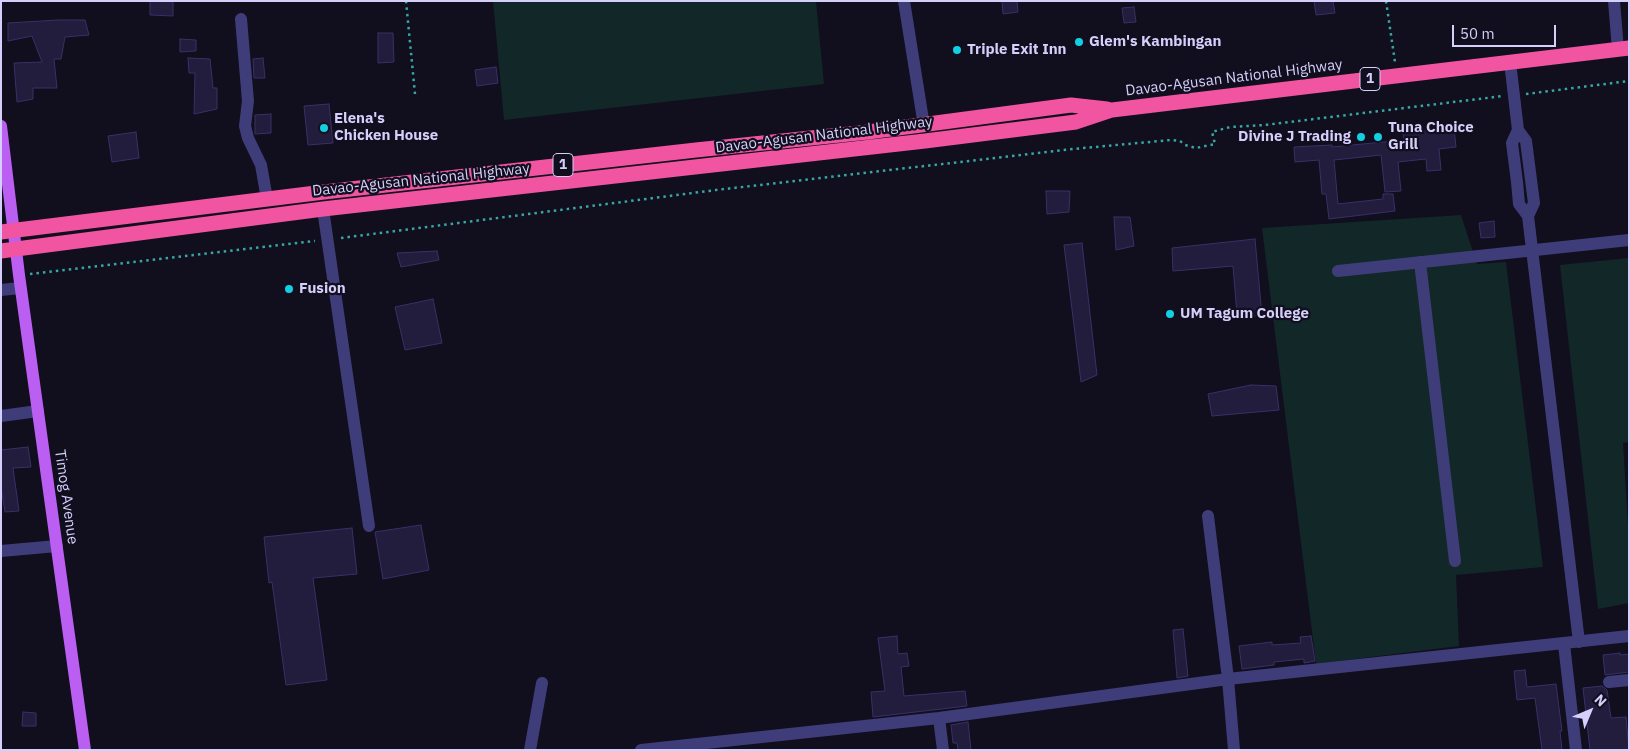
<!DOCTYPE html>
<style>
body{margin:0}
#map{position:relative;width:1630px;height:751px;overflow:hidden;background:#110e1e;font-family:"IBM Plex Sans",sans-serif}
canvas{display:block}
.frame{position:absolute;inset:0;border:2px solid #d4cffb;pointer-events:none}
.north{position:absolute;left:1565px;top:686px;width:50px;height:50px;-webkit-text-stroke:4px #110e1e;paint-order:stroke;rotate:45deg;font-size:14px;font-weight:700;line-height:20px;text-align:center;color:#d4cffb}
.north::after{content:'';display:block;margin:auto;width:18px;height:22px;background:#d4cffb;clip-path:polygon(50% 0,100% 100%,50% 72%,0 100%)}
.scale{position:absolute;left:1452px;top:25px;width:104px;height:22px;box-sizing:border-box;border:2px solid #d4cffb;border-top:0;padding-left:6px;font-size:15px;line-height:18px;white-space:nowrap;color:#d4cffb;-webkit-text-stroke:4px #110e1e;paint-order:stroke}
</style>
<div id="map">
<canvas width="1630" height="751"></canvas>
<div class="frame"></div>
<div class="north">N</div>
<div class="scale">50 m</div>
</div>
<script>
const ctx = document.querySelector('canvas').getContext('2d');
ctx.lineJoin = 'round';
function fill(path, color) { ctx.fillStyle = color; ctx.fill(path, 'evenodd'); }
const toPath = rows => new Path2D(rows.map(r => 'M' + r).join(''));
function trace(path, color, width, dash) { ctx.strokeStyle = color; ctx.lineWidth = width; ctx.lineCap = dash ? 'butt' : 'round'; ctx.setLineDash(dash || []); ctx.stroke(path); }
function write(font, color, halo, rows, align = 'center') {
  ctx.font = font + ' "IBM Plex Sans",sans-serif'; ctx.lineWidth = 4.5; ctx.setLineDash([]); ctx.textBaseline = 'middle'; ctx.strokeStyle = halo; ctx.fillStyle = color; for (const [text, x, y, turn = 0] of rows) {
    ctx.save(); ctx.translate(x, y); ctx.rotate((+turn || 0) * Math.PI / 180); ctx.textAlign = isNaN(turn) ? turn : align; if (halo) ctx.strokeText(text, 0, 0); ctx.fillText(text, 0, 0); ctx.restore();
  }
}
fill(toPath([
 [493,1,816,1,824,84,504,120],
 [1461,215,1477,264,1506,262,1543,567,1456,575,1459,646,1316,664,1262,228],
 [1629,258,1629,442,1623,443,1629,541,1629,603,1598,609,1560,265]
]), '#122727');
const building = toPath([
 [150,1,173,1,173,16,150,15,150,1],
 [1002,1,1017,1,1018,12,1003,14,1002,1],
 [1314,1,1333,1,1335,13,1316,15,1314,1],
 [1134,7,1136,22,1124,23,1122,8,1134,7],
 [58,20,85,20,89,35,65,37,61,59,54,59,57,88,33,88,33,99,17,102,14,63,42,62,32,36,8,41,8,23,58,20],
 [378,33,393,33,394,62,378,63,378,33],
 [180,39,196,40,196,51,180,52,180,39],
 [188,58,210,59,213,88,217,88,217,109,194,114,195,73,189,73,188,58],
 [263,58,265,78,254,78,253,59,263,58],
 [496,67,498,83,477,86,475,70,496,67],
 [329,104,333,143,308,145,304,106,329,104],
 [271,114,271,133,255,134,255,115,271,114],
 [1454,128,1456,147,1439,149,1441,170,1427,171,1426,159,1398,162,1401,191,1385,192,1381,155,1334,160,1338,204,1383,199,1383,194,1393,194,1395,211,1329,219,1326,194,1322,194,1319,160,1295,162,1294,147,1332,145,1332,147,1404,140,1403,133,1454,128],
 [136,132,139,158,112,162,108,136,136,132],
 [1046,191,1070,191,1069,212,1047,214,1046,191],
 [1114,217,1130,217,1134,246,1116,250,1114,217],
 [1494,221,1495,237,1481,238,1479,223,1494,221],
 [1255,239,1262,316,1237,315,1233,266,1173,271,1172,248,1255,239],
 [1082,243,1097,375,1081,382,1064,245,1082,243],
 [437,251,439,260,401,267,397,253,437,251],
 [433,299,442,343,405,350,395,307,433,299],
 [1251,385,1276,386,1279,410,1212,416,1208,394,1251,385],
 [28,447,31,467,13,468,19,511,5,512,1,487,1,450,28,447],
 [421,525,429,570,383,579,375,532,421,525],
 [352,528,357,574,313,578,327,680,286,685,272,582,269,583,264,537,352,528],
 [1183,629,1188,676,1177,678,1173,630,1183,629],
 [897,636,898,654,907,653,909,666,901,667,904,696,965,691,967,706,873,717,871,692,885,691,878,638,897,636],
 [1311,636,1315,661,1304,663,1304,659,1274,662,1274,665,1242,669,1239,646,1272,642,1272,645,1301,643,1300,637,1311,636],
 [1620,653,1620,655,1629,654,1629,672,1605,675,1603,655,1620,653],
 [1525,670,1527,687,1556,684,1562,731,1560,731,1562,750,1542,750,1535,698,1517,700,1514,671,1525,670],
 [1602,686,1607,690,1611,718,1626,717,1629,750,1590,750,1583,688,1602,686],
 [23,712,36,713,36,726,22,726,23,712],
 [968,722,971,750,958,750,957,743,953,743,951,725,968,722]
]);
fill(building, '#221c3d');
trace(building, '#3a3067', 1);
trace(toPath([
 [406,1,415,94],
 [1386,1,1395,62],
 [1526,94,1629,81],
 [341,238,716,190,1073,149,1171,140,1180,141,1185,145,1196,148,1215,144,1212,132,1230,127,1265,125,1503,96],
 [30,274,315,241]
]), '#37a7a0', 2.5, [2.5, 4]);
trace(toPath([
 [904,1,924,126],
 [1614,1,1618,50],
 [241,19,248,101,245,126,248,138,261,165,267,199],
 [1510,62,1518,130,1526,141,1534,203,1528,216,1579,642],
 [1518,130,1512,143,1517,182,1519,204,1528,216],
 [323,209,369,526],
 [1420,262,1455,561],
 [1338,271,1629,240],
 [1,290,20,288],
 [1,416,38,411],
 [1208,516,1228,679,1234,750],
 [1,551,57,546],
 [1564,644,1576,750],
 [1609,682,1629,680],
 [939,718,943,750],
 [530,750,542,683],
 [641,750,939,718,1228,679,1629,636]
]), '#3f3d79', 12);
trace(toPath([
 [1,126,19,275,85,750]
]), '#ba5ff2', 12);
trace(toPath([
 [1,232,324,192,696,150,868,132,1071,105,1107,109],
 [1,251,323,209,925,141,1076,122,1112,110,1629,48]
]), '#f154a0', 15);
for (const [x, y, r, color] of [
 [1079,42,5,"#13cfe3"],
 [957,50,5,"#13cfe3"],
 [324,128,5,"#13cfe3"],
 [1361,137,5,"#13cfe3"],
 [1378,137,5,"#13cfe3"],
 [289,289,5,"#13cfe3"],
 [1170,314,5,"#13cfe3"]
]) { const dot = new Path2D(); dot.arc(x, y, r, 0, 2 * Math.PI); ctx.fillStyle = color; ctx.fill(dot); trace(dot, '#110e1e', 2); }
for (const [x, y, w] of [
 [1370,79,20],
 [563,165,20]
]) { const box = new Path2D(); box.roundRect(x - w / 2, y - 11.5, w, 23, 4); ctx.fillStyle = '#110e1e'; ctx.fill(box); trace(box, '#d4cffb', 1); }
write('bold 14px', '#d4cffb', null, [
 ["1",1370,79],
 ["1",563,165]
]);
write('bold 15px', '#d4cffb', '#110e1e', [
 ["Glem's Kambingan",1089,42],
 ["Triple Exit Inn",967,50],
 ["Elena's",334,119],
 ["Chicken House",334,136],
 ["Tuna Choice",1388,128],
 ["Grill",1388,145],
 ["Divine J Trading",1351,137,"right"],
 ["Fusion",299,289],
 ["UM Tagum College",1180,314]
], 'left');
write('15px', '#d4cffb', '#110e1e', [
 ["Davao-Agusan National Highway",1234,78,-7],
 ["Davao-Agusan National Highway",824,135,-7],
 ["Davao-Agusan National Highway",421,180,-6],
 ["Timog Avenue",66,497,82]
]);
</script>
